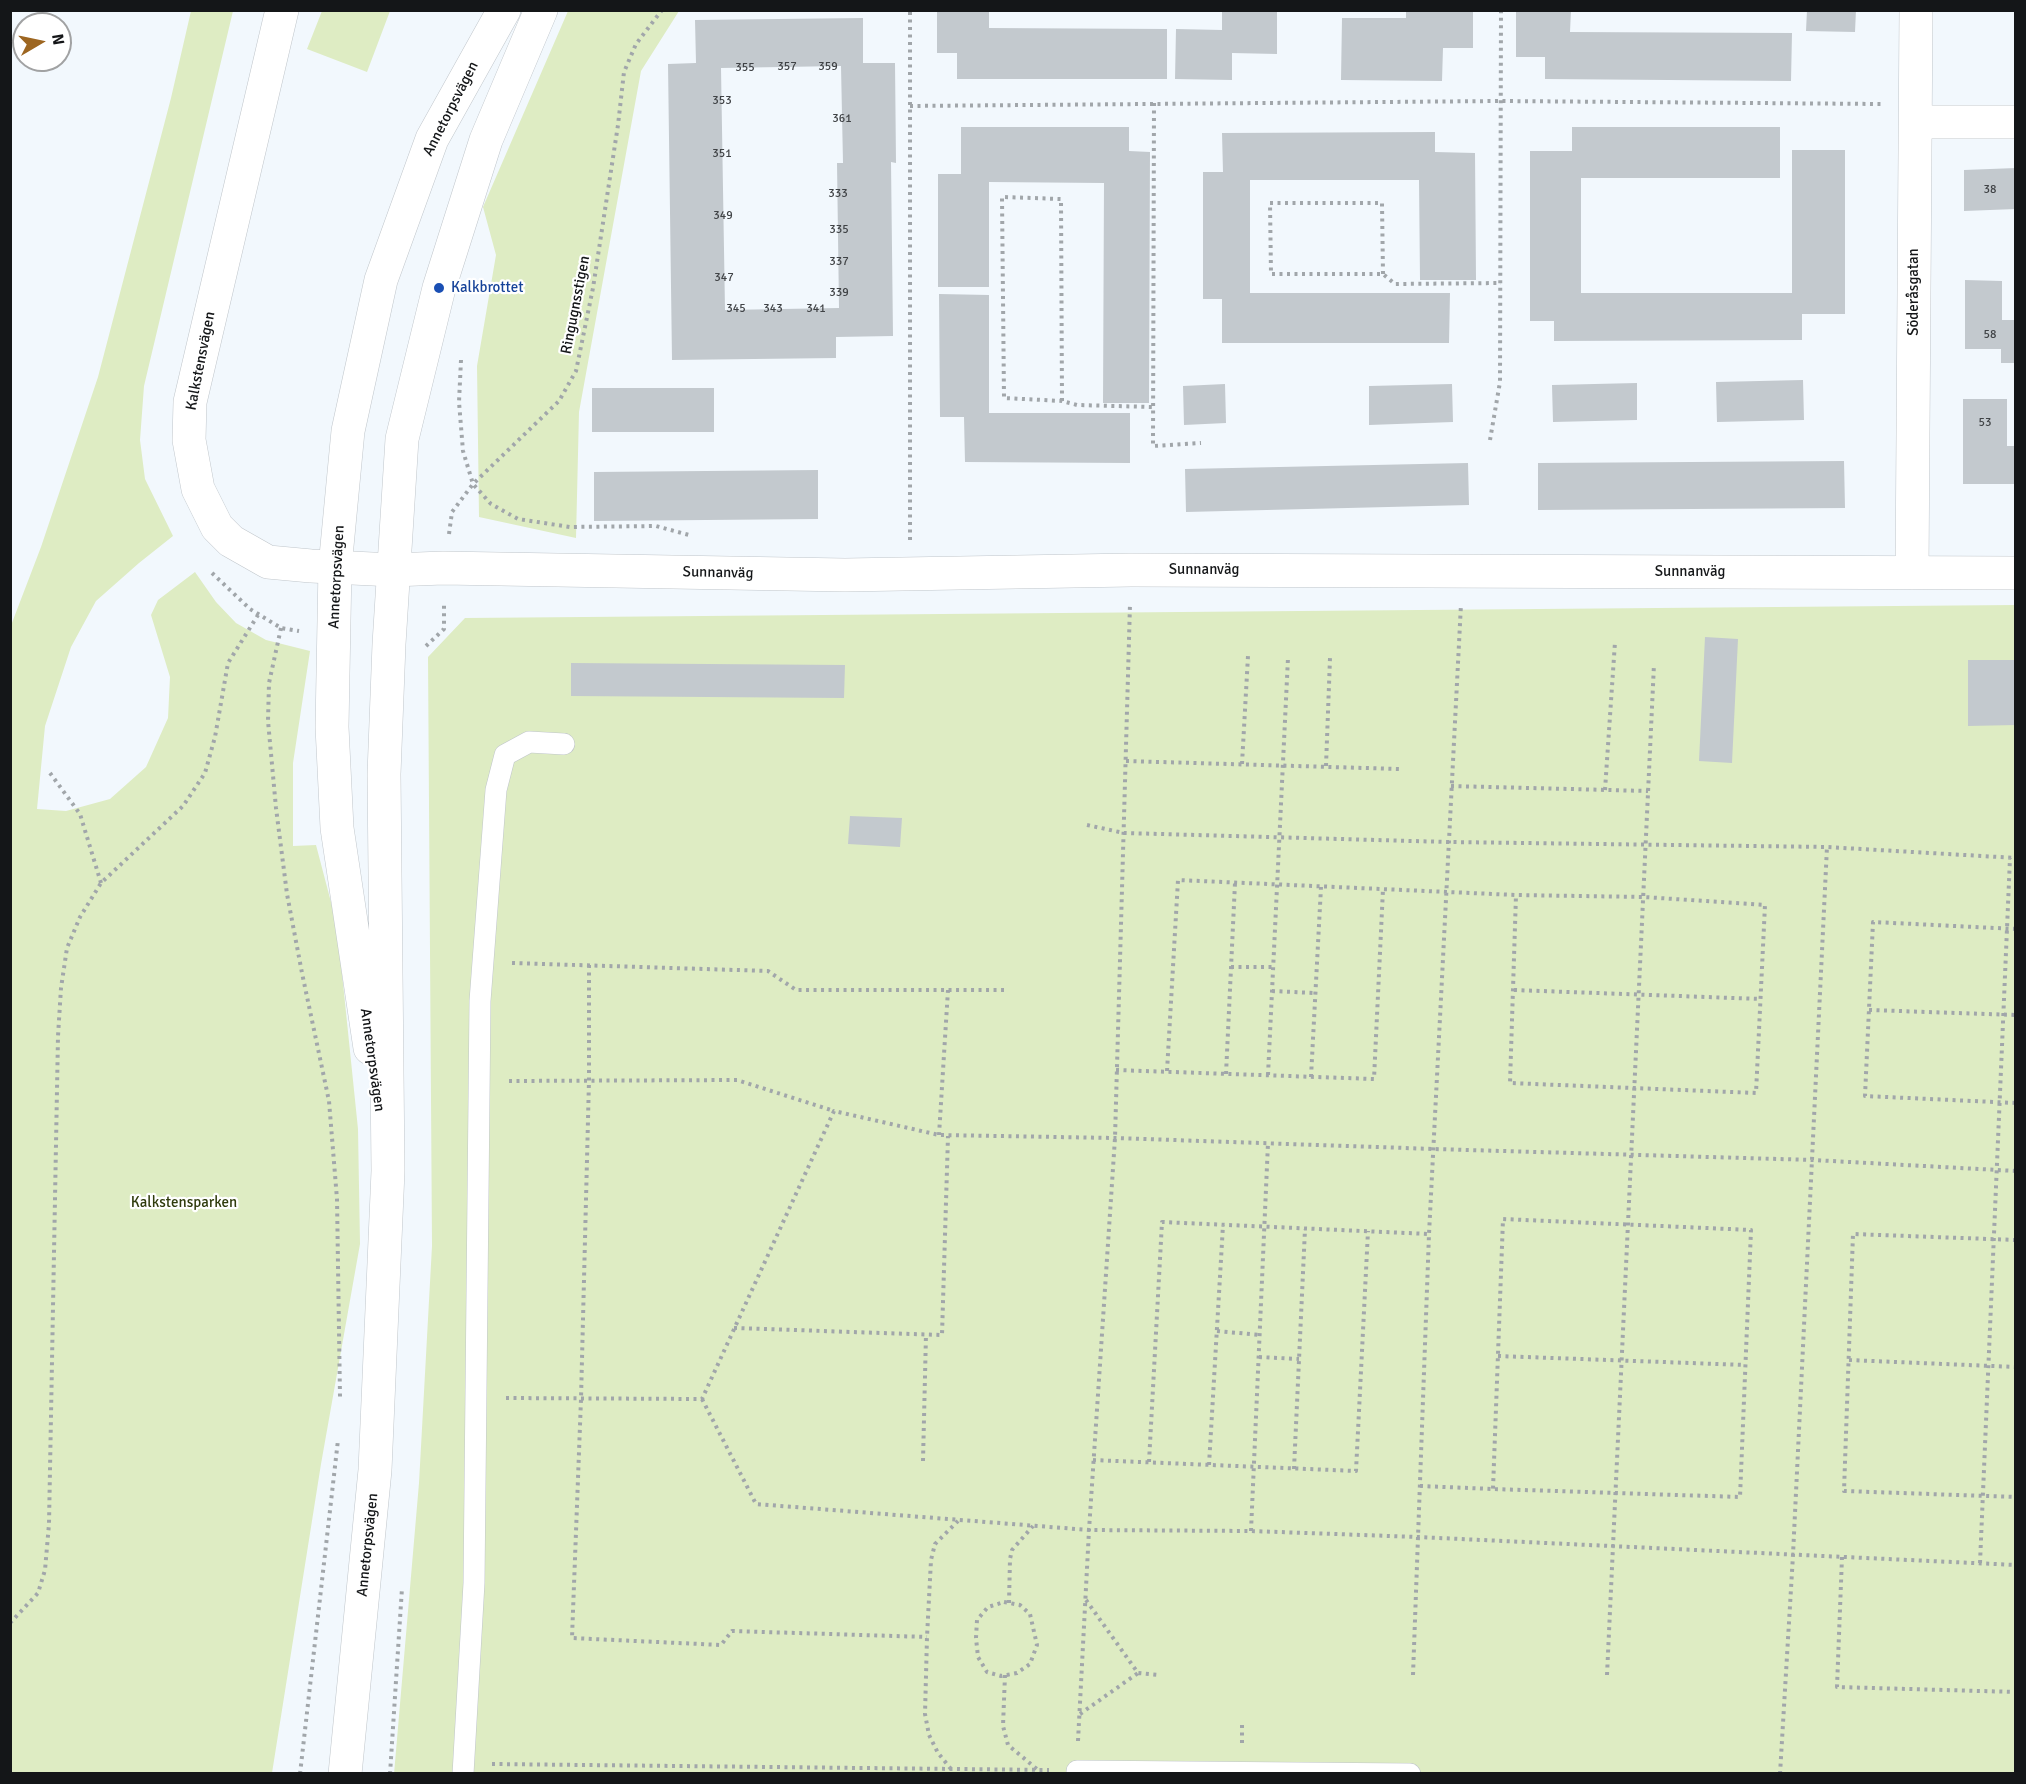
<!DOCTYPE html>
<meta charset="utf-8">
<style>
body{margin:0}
#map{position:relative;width:2026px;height:1784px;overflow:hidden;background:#f2f8fd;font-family:Signika,sans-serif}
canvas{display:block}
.frame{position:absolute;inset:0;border:12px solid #141618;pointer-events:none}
.north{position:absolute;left:12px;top:12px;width:60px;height:60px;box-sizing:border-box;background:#fff;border:2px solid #a1a2a3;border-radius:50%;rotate:81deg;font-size:16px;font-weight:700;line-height:24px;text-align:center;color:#141618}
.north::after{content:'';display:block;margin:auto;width:21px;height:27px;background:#9d6621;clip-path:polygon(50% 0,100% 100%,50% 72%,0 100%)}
</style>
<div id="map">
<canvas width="2026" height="1784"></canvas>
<div class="frame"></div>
<div class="north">N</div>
</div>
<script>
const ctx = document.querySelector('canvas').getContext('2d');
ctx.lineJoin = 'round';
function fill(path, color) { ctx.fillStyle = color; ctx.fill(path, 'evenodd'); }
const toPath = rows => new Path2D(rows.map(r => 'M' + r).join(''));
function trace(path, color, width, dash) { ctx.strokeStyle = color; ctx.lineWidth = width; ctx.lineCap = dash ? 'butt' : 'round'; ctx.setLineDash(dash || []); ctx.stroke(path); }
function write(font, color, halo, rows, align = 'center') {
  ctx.font = font + ' Signika,sans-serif'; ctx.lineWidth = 4.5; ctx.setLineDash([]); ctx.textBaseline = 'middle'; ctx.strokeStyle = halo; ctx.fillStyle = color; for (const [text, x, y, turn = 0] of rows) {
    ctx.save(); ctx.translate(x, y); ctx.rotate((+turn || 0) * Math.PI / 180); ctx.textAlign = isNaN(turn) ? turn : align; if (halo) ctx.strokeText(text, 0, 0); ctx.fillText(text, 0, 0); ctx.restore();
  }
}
fill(toPath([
 [191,11,233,11,144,386,140,440,145,479,173,536,139,563,96,601,71,647,45,726,37,809,66,811,110,799,146,767,168,718,170,677,151,615,158,600,195,572,216,602,236,623,266,640,310,651,293,763,293,846,316,845,337,925,358,1129,360,1244,321,1464,272,1773,11,1773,10,628,41,547,98,377,171,98],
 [322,11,390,11,367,72,307,49],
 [568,11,679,11,641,71,579,412,576,538,479,517,477,366,496,255,483,207],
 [2015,605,2015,1773,394,1774,419,1483,432,1246,428,657,465,618]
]), '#deecc3');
fill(toPath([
 [937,10,989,10,989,28,1167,29,1167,79,957,79,957,53,937,53],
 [1222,10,1277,10,1277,54,1232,53,1232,80,1175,79,1176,29,1222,30],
 [1406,10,1473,10,1473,48,1443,48,1442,81,1341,80,1342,18,1406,18],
 [1516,10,1571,10,1570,32,1792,33,1791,81,1545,79,1545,57,1516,57],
 [1807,10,1856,10,1855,32,1806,31],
 [863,18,863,63,895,63,896,163,891,162,893,336,836,337,836,358,672,360,668,64,696,63,695,20],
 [841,66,843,163,837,163,839,308,725,310,721,68],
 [961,127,1129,127,1129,151,1150,152,1149,403,1103,403,1104,183,989,182,989,287,938,287,938,174,961,174],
 [1572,127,1780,127,1780,178,1581,178,1581,293,1792,293,1792,150,1845,150,1845,314,1802,314,1802,340,1554,341,1554,321,1530,321,1530,151,1572,151],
 [1435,132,1435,152,1475,153,1476,280,1420,280,1419,180,1250,180,1250,293,1450,293,1449,343,1222,343,1222,299,1203,299,1203,172,1223,172,1222,133],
 [2016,168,2016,209,1964,211,1964,170],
 [1965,280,2002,281,2002,320,2016,320,2016,363,2001,363,2001,349,1965,349],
 [939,294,989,295,989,413,1130,413,1130,463,965,462,964,417,940,417],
 [1803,380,1804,420,1717,422,1716,382],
 [1637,383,1637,420,1553,422,1552,385],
 [1225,384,1226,423,1184,425,1183,386],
 [1452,384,1453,422,1369,425,1369,386],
 [592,388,714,388,714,432,592,432],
 [1963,399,2007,399,2007,446,2016,446,2016,484,1963,484],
 [1844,461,1845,508,1538,510,1538,463],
 [1468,463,1469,505,1186,512,1185,469],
 [818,470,818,519,594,521,594,472],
 [1705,637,1738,639,1732,763,1699,761],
 [1968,660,2016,660,2016,725,1968,726],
 [571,663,845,665,844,698,571,696],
 [850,816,902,818,900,847,848,844]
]), '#c3c9ce');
const service = toPath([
 [463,1774,474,1583,480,1001,496,790,505,755,529,742,564,744],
 [1077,1774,1077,1771,1410,1774]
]);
const minor = toPath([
 [282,10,190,402,189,440,198,489,217,527,231,541,268,562,311,566,393,570,443,568,845,575,1131,570,2016,573],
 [1916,122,2016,122],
 [1912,573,1916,10]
]);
const secondary = toPath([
 [370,1048,337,828,332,727,335,567,348,431,381,280,432,139,504,10],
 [345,1774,375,1470,388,1171,384,774,389,644,402,439,439,288,486,140,541,10]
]);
trace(service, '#c0c6cb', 22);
trace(minor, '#c0c6cb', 34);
trace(secondary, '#c0c6cb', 34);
trace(toPath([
 [1154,103,1153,446,1201,443],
 [910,106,1501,101,1881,104],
 [1383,274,1382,203,1270,203,1271,274,1383,274,1395,284,1501,283],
 [461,360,459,402,463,451,473,484,491,504,518,519,570,527,656,526,689,535],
 [1062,401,1061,199,1002,197,1004,398,1062,401,1077,405,1153,407],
 [1490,440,1500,382,1501,10],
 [449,534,452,512,473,484,559,401,576,371,593,288,618,125,624,72,636,44,662,10],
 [910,540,910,10],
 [212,573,250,609,281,628,299,631],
 [281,628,269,683,268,721,276,808,287,894,302,973,329,1101,337,1199,340,1397],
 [426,646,444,629,444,604],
 [1126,761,1399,769],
 [1242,764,1248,656],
 [1326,766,1330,658],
 [50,773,80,814,101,883],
 [1451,786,1648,791],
 [1605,790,1615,642],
 [1087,825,1124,833,1448,842,1827,847,2016,858],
 [2016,929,1873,922,1865,1096,2016,1103],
 [512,963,768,971,796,990,1004,990],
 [589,965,589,1080,581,1399,572,1638,721,1645,732,1631,927,1637],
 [1231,967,1273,967],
 [1514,990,1761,999],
 [1272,991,1315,993],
 [1869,1010,2016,1015],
 [1116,1070,1374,1079,1383,889],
 [1167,1071,1178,880,1516,895,1644,897,1765,905,1756,1093,1510,1083,1516,895],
 [1226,1074,1235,883],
 [1268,1075,1288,658],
 [1311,1077,1321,887],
 [509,1081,737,1080,834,1111],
 [939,1135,948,990],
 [2016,1240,1853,1234,1844,1491,2016,1497],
 [734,1328,942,1335,948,1136],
 [1217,1331,1260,1335],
 [1498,1356,1745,1365],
 [1259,1357,1299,1359],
 [1849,1360,2016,1367],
 [506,1398,702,1399,834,1111,939,1135,1115,1138,1434,1149,1813,1160,2016,1171],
 [702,1399,756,1504,1089,1530,1251,1531,1418,1537,2016,1565],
 [1093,1460,1356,1471,1368,1231],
 [923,1461,926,1334],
 [1149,1462,1162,1222,1429,1234],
 [1209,1465,1223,1225],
 [1294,1469,1305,1229],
 [1420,1486,1493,1489,1740,1497,1751,1230,1503,1219,1493,1489],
 [1251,1531,1268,1143],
 [1842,1557,1837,1687,2016,1692],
 [1980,1563,2010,858],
 [1086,1600,1138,1673,1158,1675],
 [1004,1602,1020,1605,1030,1614,1037,1645,1030,1664,1017,1673,1001,1676,987,1672,978,1657,976,1638,977,1620,988,1607,1004,1602],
 [1009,1603,1010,1559,1012,1550,1033,1526],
 [10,1623,38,1593,45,1570,49,1524,58,1036,61,988,67,948,80,917,101,883,183,806,205,773,215,737,228,663,258,615],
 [1005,1675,1003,1726,1008,1745,1038,1770],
 [1413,1675,1429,1234,1461,604],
 [1607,1675,1654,664],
 [1080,1714,1138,1673],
 [1078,1741,1089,1530,1115,1138,1130,604],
 [1242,1743,1242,1725],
 [492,1764,1049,1770],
 [951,1769,938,1753,929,1735,925,1714,927,1637,931,1560,935,1544,958,1521],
 [300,1774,338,1440],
 [390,1774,402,1588],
 [1780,1774,1793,1555,1827,847]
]), '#a1a6aa', 4, [3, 4.5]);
trace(service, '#fff', 21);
trace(minor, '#fff', 33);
trace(secondary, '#fff', 33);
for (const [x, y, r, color] of [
 [439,288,6,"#1a4fb4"]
]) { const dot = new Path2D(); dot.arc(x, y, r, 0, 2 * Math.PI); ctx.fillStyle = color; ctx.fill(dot); trace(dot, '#fff', 2); }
write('12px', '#404346', null, [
 ["357",787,67],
 ["359",828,67],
 ["355",745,68],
 ["353",722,101],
 ["361",842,119],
 ["351",722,154],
 ["38",1990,190],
 ["333",838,194],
 ["349",723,216],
 ["335",839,230],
 ["337",839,262],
 ["347",724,278],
 ["339",839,293],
 ["345",736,309],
 ["343",773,309],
 ["341",816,309],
 ["58",1990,335],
 ["53",1985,423]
]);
write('15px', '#141618', '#fff', [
 ["Annetorpsvägen",451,109,-63],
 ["Söderåsgatan",1914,292,-90],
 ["Ringugnsstigen",576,305,-79],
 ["Kalkstensvägen",201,361,-79],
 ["Sunnanväg",1204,570],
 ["Sunnanväg",1690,572],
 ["Sunnanväg",718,573,1],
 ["Annetorpsvägen",337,577,-87],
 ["Annetorpsvägen",372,1060,82],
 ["Annetorpsvägen",368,1545,-84]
]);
write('15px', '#164399', '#fff', [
 ["Kalkbrottet",451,288]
], 'left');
write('15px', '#2f3b0c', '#fff', [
 ["Kalkstensparken",184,1203]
]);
</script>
